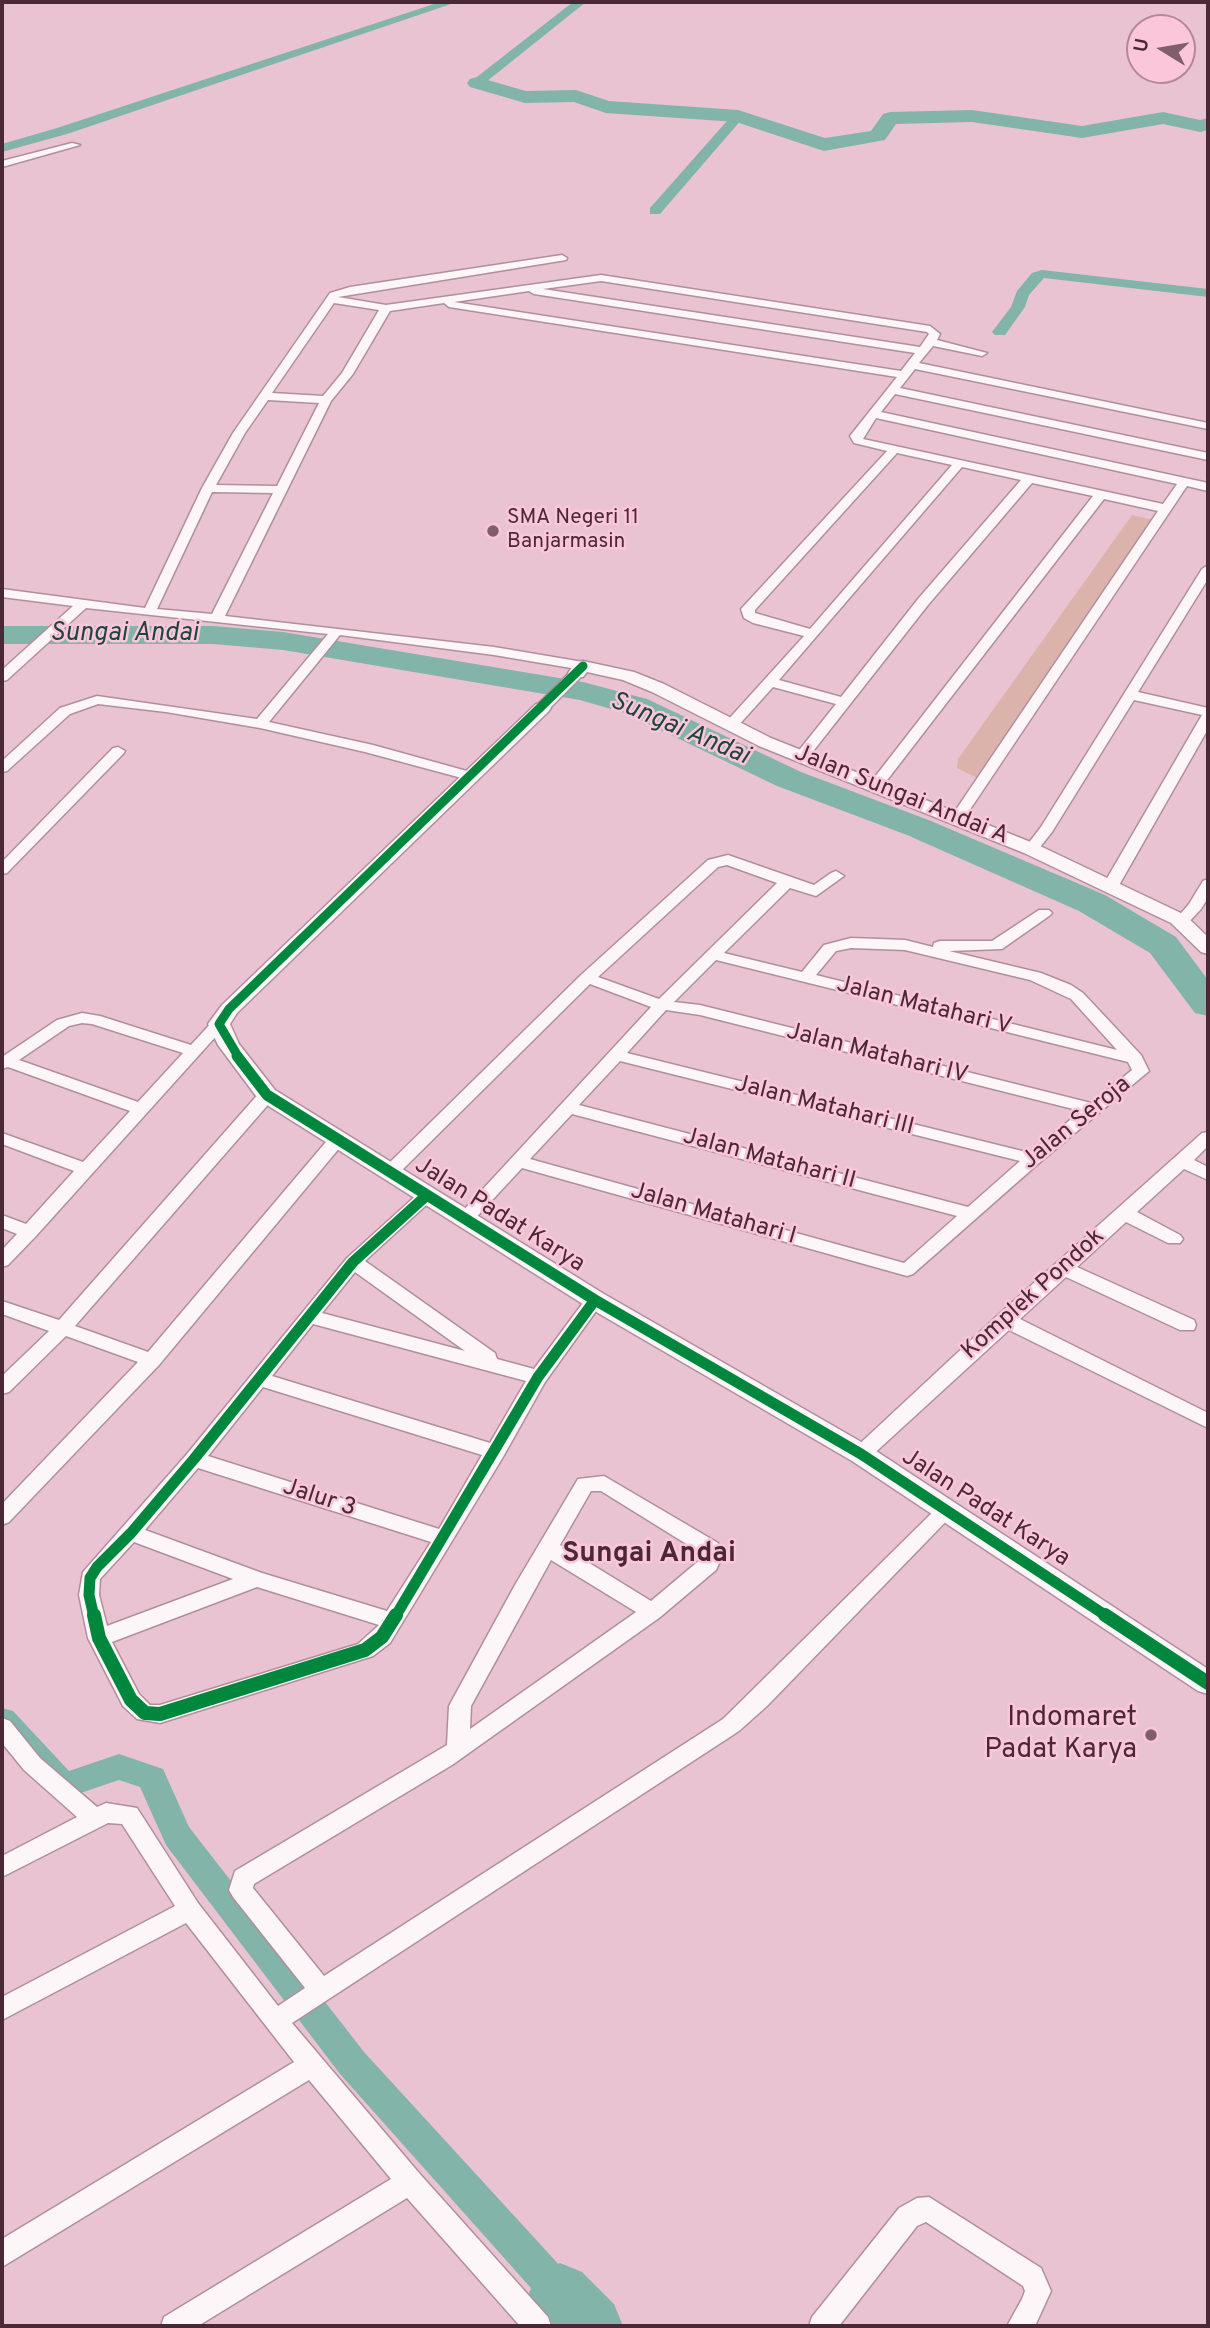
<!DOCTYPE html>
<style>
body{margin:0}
#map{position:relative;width:1210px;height:2328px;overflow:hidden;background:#eac3d2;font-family:Overpass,sans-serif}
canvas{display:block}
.frame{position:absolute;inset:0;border:4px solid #4a2836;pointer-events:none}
.north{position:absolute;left:1126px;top:14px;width:70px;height:70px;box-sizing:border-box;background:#fcc6da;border:2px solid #b58798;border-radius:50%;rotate:281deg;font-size:19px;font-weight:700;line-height:28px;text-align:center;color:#4a2836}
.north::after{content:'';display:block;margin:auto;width:24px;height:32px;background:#825e6d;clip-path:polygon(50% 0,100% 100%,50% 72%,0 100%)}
</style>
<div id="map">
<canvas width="1210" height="2328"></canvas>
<div class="frame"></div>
<div class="north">U</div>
</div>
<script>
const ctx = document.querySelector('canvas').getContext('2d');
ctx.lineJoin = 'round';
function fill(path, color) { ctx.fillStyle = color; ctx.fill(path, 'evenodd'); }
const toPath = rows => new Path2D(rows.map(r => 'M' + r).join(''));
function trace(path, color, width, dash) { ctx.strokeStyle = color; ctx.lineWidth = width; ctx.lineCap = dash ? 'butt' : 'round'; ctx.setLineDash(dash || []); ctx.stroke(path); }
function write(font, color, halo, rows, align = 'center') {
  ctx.font = font + ' Overpass,sans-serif'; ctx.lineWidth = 5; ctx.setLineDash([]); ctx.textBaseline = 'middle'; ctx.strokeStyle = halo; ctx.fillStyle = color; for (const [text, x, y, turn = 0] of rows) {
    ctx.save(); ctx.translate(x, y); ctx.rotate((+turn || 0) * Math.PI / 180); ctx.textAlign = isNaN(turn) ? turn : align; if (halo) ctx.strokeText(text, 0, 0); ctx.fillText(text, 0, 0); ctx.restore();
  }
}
fill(toPath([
 [1132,515,1157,521,984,774,977,778,957,768,958,759]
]), '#dbb3aa');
trace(toPath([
 [1198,989,1208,986]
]), '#82b4a9', 6);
fill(toPath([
 [440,2,457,2,67,134,2,152,2,144,57,128,440,2],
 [573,2,586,2,481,86,473,86,473,80,573,2],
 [738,112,742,113,742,119,660,214,650,214,650,208,734,113,738,112],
 [1042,270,1208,289,1208,297,1044,278,1029,295,1025,307,1005,335,995,335,992,332,1011,307,1017,291,1032,273,1042,270],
 [2,1708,13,1711,69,1771,119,1754,163,1769,189,1827,364,2052,573,2280,579,2293,573,2306,560,2311,547,2306,340,2074,166,1845,140,1787,119,1780,63,1799,52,1795,2,1740,2,1708]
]), '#82b4a9');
fill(toPath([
 [477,77,526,91,576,90,609,101,738,110,825,138,871,131,883,114,890,112,972,110,1082,126,1163,112,1200,120,1208,118,1208,130,1200,132,1163,124,1082,138,972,122,896,124,885,140,824,151,736,122,606,113,574,102,525,103,470,87,467,83,470,79,477,77],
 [2,626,213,626,283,632,583,682,647,699,801,772,931,821,1105,895,1176,937,1208,980,1208,1016,1195,1013,1150,953,1079,911,907,835,777,786,625,713,580,700,283,650,213,644,2,644,2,626],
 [560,2263,582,2272,614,2304,623,2326,550,2326,538,2314,529,2293,538,2272,560,2263]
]), '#82b4a9');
const minor = toPath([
 [72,143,80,145,2,167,2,161,72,143],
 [562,255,567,258,566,260,338,297,386,305,601,275,930,326,940,334,937,340,987,353,982,356,933,346,919,363,1208,423,1208,429,915,369,900,388,1208,453,1208,460,895,394,881,412,1208,483,1208,491,1187,486,965,817,958,821,951,817,1158,511,1104,499,881,788,871,788,869,785,871,782,1093,496,1032,483,928,605,807,759,797,759,797,753,836,704,773,687,737,727,727,727,727,721,804,636,753,623,744,618,741,609,887,451,854,443,850,436,897,377,449,307,444,303,390,311,353,374,331,401,225,616,494,647,583,662,590,666,588,669,578,669,584,673,582,676,547,711,542,712,537,711,537,705,572,670,577,669,494,655,340,635,269,722,373,745,474,773,476,776,469,780,365,752,260,728,166,712,98,704,70,714,7,771,2,772,2,761,60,708,97,696,257,719,328,634,86,608,7,680,2,681,2,670,73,606,2,597,2,589,145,608,202,488,233,433,330,293,350,287,562,255],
 [601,281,927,332,929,334,920,347,543,289,601,281],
 [529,291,534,294,915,353,901,371,454,302,529,291],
 [334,303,379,310,342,373,323,396,272,393,334,303],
 [268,400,319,403,277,486,216,485,245,433,268,400],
 [876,418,1177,484,1163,504,863,439,876,418],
 [897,453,952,465,810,629,755,613,755,610,897,453],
 [962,467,1021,480,918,599,841,697,779,680,962,467],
 [212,492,273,493,212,614,157,609,212,492],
 [1208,565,1208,579,1138,692,1208,708,1208,729,1118,887,1115,890,1105,890,1102,887,1202,715,1134,700,1052,832,1036,852,1026,852,1024,849,1041,827,1202,569,1208,565],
 [118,747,125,751,123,754,7,873,2,874,2,862,113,748,118,747],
 [728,855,814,885,831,873,836,871,844,876,816,896,790,888,724,953,802,972,824,945,851,938,905,940,933,947,934,943,940,941,992,941,1039,910,1049,910,1052,913,1049,916,1002,949,949,951,1041,973,1071,985,1083,993,1141,1055,1149,1071,1039,1163,913,1274,907,1276,522,1168,471,1223,459,1223,456,1219,459,1215,651,1007,590,984,396,1176,384,1176,381,1172,384,1168,581,975,708,860,728,855],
 [727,865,777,883,659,999,598,977,718,867,727,865],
 [851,948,905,950,1030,980,1071,999,1117,1050,816,975,836,951,851,948],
 [716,960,1128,1062,1132,1070,1091,1103,700,1005,674,1002,716,960],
 [666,1010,700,1015,1081,1111,1030,1153,627,1053,666,1010],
 [620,1061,1020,1161,968,1207,579,1105,620,1061],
 [572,1114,957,1216,904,1263,530,1159,572,1114],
 [1208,879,1208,898,1201,909,1186,925,1176,925,1173,922,1176,919,1189,904,1203,881,1208,879],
 [82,1013,100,1016,191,1045,213,1021,225,1021,227,1024,36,1236,8,1265,2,1267,2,1250,17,1234,2,1228,2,1215,26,1224,74,1171,2,1144,2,1133,83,1162,130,1111,8,1067,2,1069,2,1057,57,1020,82,1013],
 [82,1023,92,1024,183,1053,138,1102,19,1060,69,1026,82,1023],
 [267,1090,275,1095,273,1099,75,1326,148,1352,331,1136,343,1136,346,1140,159,1365,9,1522,2,1525,2,1504,138,1362,66,1336,9,1392,2,1394,2,1376,49,1331,2,1314,2,1301,59,1320,261,1091,267,1090],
 [1208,1132,1208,1146,1194,1160,1208,1167,1208,1180,1184,1169,1137,1212,1180,1235,1183,1239,1180,1243,1168,1243,1126,1222,1077,1267,1194,1320,1196,1325,1194,1330,1180,1330,1066,1277,1020,1319,1208,1413,1208,1428,1009,1330,868,1459,861,1461,854,1459,851,1454,854,1449,998,1315,1202,1133,1208,1132],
 [427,1189,433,1191,436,1195,433,1199,365,1261,495,1353,497,1359,534,1369,588,1296,602,1296,604,1300,545,1382,503,1457,390,1643,373,1656,160,1723,137,1719,123,1706,88,1638,79,1595,83,1572,187,1454,347,1258,421,1191,427,1189],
 [355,1272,465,1351,322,1313,355,1272],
 [313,1324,526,1381,490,1443,272,1376,313,1324],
 [263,1387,482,1455,439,1529,208,1456,263,1387],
 [198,1468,431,1542,387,1611,262,1573,145,1530,198,1468],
 [134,1542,233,1579,107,1626,99,1595,100,1579,134,1542],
 [257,1587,379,1625,358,1644,160,1705,150,1705,139,1694,112,1642,257,1587],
 [604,1476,718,1543,722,1557,716,1570,659,1618,452,1765,254,1884,253,1888,324,1976,723,1719,941,1504,948,1501,955,1504,958,1509,767,1706,739,1731,292,2023,419,2173,548,2317,551,2326,520,2326,407,2198,198,2326,161,2326,164,2317,391,2179,309,2080,2,2267,2,2239,294,2062,186,1923,2,2020,2,1997,175,1906,122,1824,108,1823,2,1877,2,1856,77,1817,24,1770,2,1743,2,1718,10,1721,40,1758,97,1807,106,1803,137,1808,198,1903,278,2006,305,1988,233,1897,229,1890,235,1871,447,1745,449,1706,515,1585,578,1479,604,1476],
 [591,1491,601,1491,701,1553,701,1559,651,1601,560,1545,591,1491],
 [551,1560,636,1612,470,1729,471,1706,551,1560],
 [929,2197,1041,2268,1051,2291,1035,2326,1007,2326,1022,2299,1025,2291,1023,2286,926,2222,917,2226,839,2326,809,2326,812,2317,899,2208,917,2198,929,2197]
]);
const tertiary = toPath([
 [583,661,634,672,664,684,771,738,1038,845,1185,915,1208,937,1208,954,1201,952,1171,923,1024,853,759,746,652,692,623,680,587,672,583,677,571,677,568,673,571,669,577,662,583,661],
 [542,703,548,704,551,708,548,712,237,1013,230,1024,239,1044,275,1090,604,1294,870,1447,1208,1669,1208,1694,1198,1691,852,1461,586,1306,259,1100,218,1045,208,1024,222,1005,536,704,542,703]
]);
trace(minor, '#b08f9c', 3);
trace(tertiary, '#b08f9c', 3);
fill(minor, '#fcf6f8');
fill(tertiary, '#fcf6f8');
trace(toPath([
 [239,1058,219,1024,229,1009,583,666]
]), '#00873e', 9);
trace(toPath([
 [237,1056,267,1095,595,1300,861,1454,1108,1617],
 [94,1617,89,1595,90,1578,97,1567,131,1533,194,1459,353,1262,427,1195],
 [395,1617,538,1377,595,1300]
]), '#00873e', 11);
trace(toPath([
 [94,1615,99,1638,131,1700,145,1713,160,1714,365,1650,382,1637,396,1615],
 [1105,1615,1208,1683]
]), '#00873e', 14);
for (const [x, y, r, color] of [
 [493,531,7,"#825e6d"],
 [1151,1735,7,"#825e6d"]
]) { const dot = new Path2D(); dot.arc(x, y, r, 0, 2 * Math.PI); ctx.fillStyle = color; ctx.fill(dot); trace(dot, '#fcc6da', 2.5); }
write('21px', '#4a2836', '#fcc6da', [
 ["SMA Negeri 11",507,519],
 ["Banjarmasin",507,543]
], 'left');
write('24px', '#4a2836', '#fcc6da', [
 ["Jalan Sungai Andai A",901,796,22],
 ["Jalan Matahari V",924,1007,14],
 ["Jalan Matahari IV",877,1055,14],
 ["Jalan Matahari III",824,1107,14],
 ["Jalan Seroja",1077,1124,-39],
 ["Jalan Matahari II",769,1160,15],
 ["Jalan Matahari I",713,1215,16],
 ["Jalan Padat Karya",499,1216,32],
 ["Komplek Pondok",1034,1295,-42],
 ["Jalur 3",319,1499,18],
 ["Jalan Padat Karya",985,1509,33]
]);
write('italic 26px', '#1e453c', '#fcc6da', [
 ["Sungai Andai",124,635],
 ["Sungai Andai",679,730,23]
]);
write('bold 28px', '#4a2836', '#fcc6da', [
 ["Sungai Andai",649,1555]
]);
write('28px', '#4a2836', '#fcc6da', [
 ["Indomaret",1137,1719],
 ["Padat Karya",1137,1751]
], 'right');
</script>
